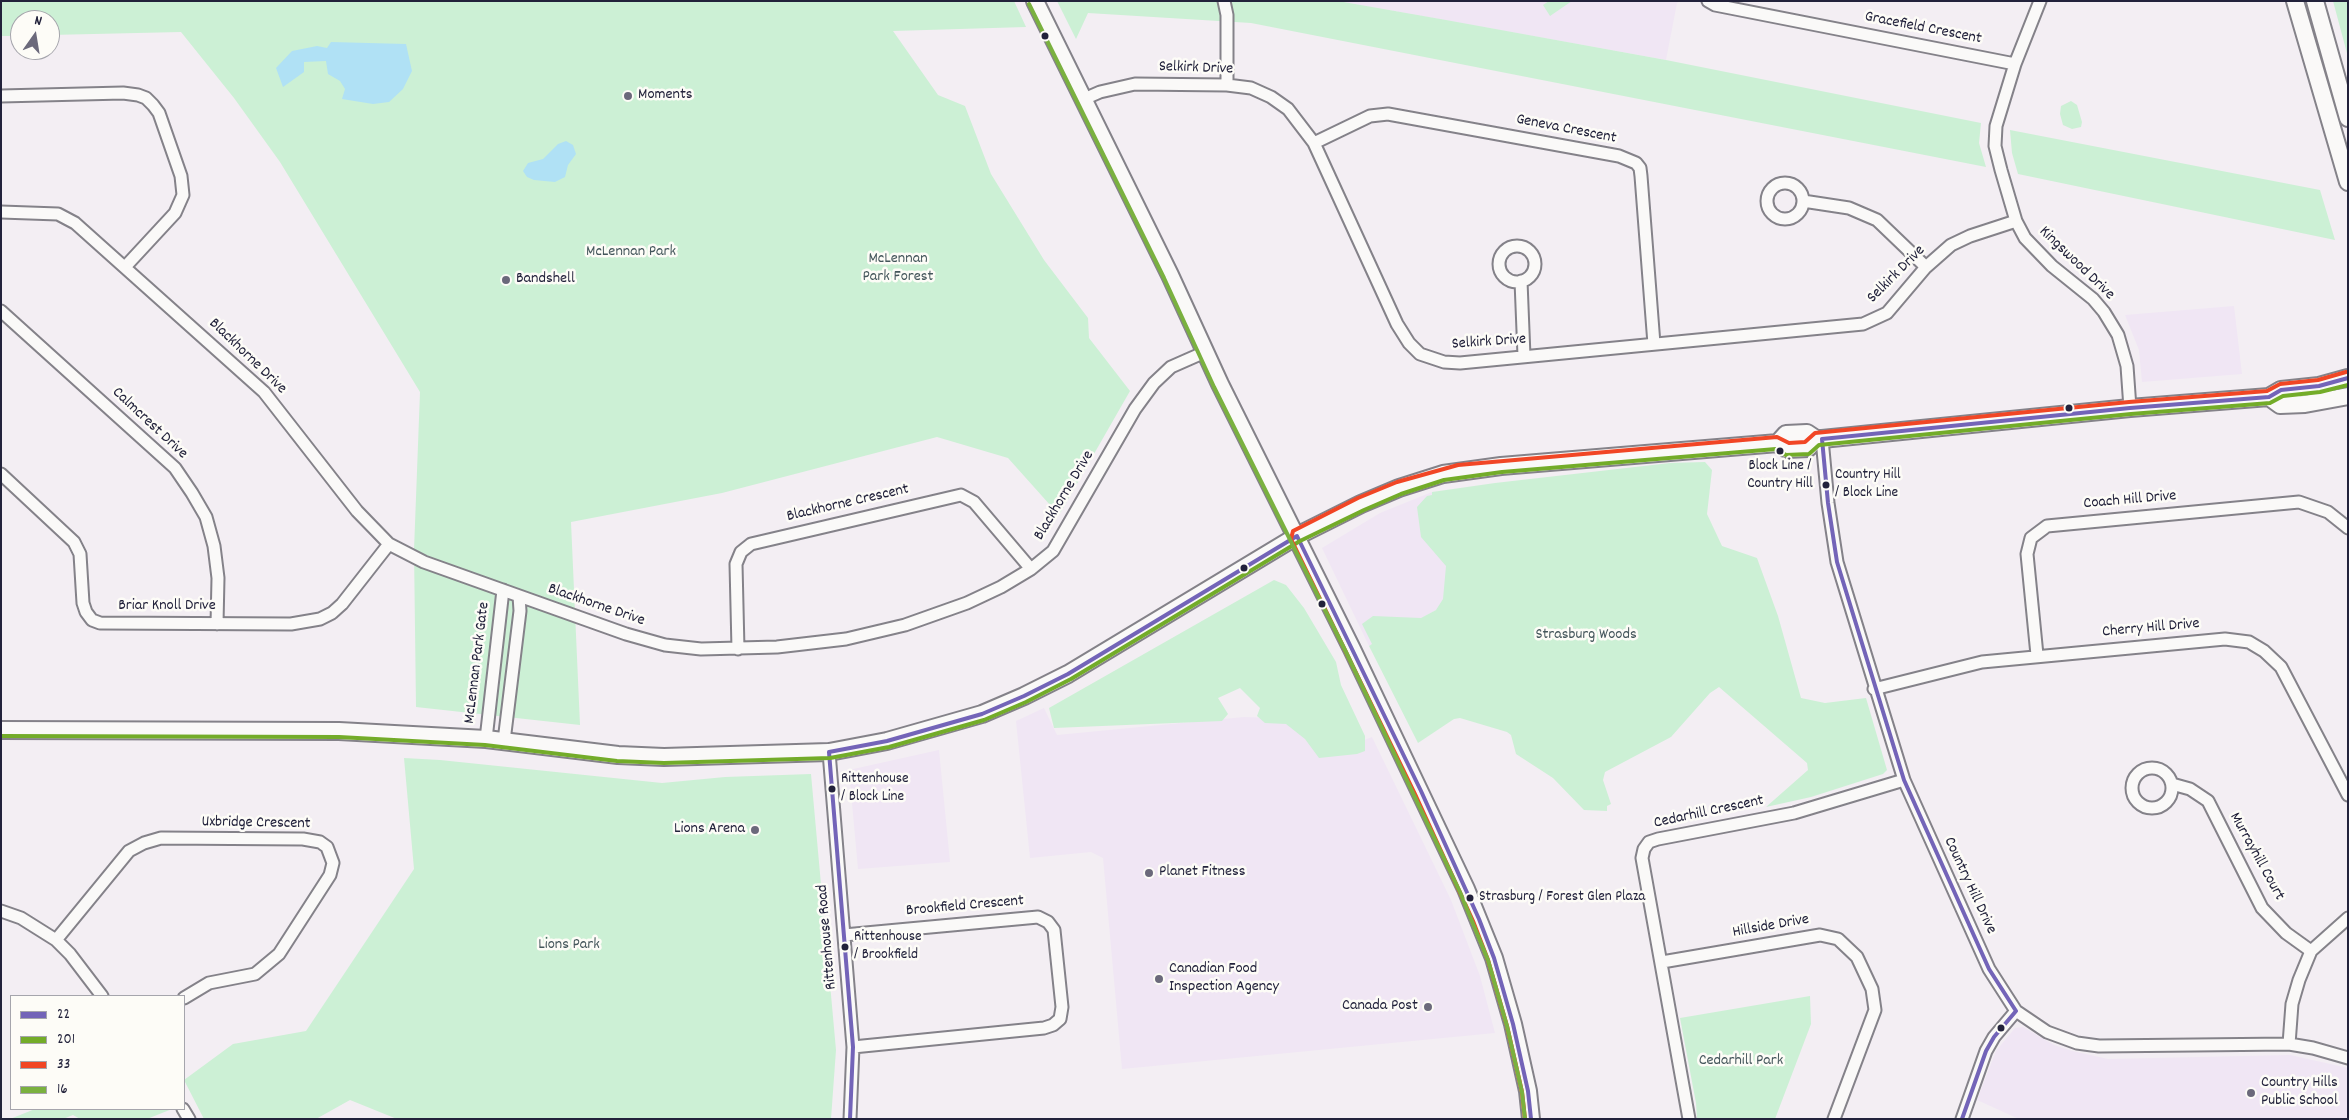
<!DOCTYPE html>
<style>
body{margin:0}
#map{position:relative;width:2349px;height:1120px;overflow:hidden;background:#f3eef3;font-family:Dekko,sans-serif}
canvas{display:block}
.frame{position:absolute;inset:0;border:2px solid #22223b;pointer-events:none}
.legend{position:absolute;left:10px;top:995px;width:175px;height:115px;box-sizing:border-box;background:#fdfcf7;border:1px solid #a5a5ac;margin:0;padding:6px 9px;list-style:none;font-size:15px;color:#22223b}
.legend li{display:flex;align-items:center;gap:10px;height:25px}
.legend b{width:25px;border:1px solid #a5a5ac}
.north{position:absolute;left:10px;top:10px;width:50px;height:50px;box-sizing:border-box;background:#fdfcf7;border:1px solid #a5a5ac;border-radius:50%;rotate:13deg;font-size:14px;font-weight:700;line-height:20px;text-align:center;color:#22223b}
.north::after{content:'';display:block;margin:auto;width:18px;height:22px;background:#6b697b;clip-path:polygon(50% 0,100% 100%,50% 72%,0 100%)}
</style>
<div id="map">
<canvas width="2349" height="1120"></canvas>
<div class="frame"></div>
<ul class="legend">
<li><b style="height:6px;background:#7364b8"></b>22</li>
<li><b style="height:6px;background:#73ac29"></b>201</li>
<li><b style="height:6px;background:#f14625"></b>33</li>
<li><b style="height:6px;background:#7ab13f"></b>16</li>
</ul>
<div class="north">N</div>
</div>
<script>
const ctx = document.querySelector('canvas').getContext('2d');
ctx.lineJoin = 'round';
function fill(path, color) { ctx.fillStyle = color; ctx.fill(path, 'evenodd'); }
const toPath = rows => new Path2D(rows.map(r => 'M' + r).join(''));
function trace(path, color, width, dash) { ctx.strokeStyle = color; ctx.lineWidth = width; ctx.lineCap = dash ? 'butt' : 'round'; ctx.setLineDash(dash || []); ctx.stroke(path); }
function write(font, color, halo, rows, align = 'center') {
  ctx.font = font + ' Dekko,sans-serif'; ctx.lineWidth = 5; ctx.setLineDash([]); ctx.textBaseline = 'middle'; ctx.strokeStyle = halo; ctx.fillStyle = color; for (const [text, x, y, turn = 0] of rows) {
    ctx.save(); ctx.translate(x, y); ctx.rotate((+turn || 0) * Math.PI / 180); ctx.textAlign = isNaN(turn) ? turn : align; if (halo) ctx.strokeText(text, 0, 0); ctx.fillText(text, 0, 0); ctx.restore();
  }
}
fill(toPath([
 [1338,1,1680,1,1677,3,1666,60],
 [2234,306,2242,374,2142,382,2139,350,2125,315],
 [1432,492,1472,591,1369,646,1322,548,1380,513],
 [1044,708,1057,735,1244,717,1301,719,1323,756,1372,737,1451,900,1480,976,1495,1033,1122,1069,1103,858,1091,852,1030,858,1016,721],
 [939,750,950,862,858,869,849,770],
 [2023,1027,2054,1045,2072,1051,2108,1059,2290,1055,2348,1068,2348,1119,2019,1119,1977,1100,1996,1051,2015,1028]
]), '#f0e6f4');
fill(toPath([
 [1,1,1014,1,1026,27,893,31,938,95,965,106,991,174,1044,260,1088,318,1089,338,1130,391,1059,515,1008,458,937,437,722,493,571,522,580,725,416,707,414,550,420,392,280,162,234,98,181,32,50,35,50,20,20,20,20,36,1,36],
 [1057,1,1338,1,1446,20,1666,60,1981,123,1979,143,1986,167,1251,23,1088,13,1076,39],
 [1549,1,1572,1,1550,16,1543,5],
 [2333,1,2348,1,2348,57],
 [2071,101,2077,105,2082,122,2081,127,2072,129,2063,125,2060,114,2061,106],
 [2010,130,2320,190,2335,240,2018,174,2012,153],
 [1705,462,1712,470,1707,514,1722,546,1757,558,1778,616,1801,698,1825,703,1866,698,1887,770,1883,774,1811,797,1766,807,1808,770,1807,763,1719,687,1710,693,1671,737,1605,772,1603,780,1611,804,1607,806,1607,811,1584,810,1553,778,1516,754,1511,735,1507,732,1460,718,1454,719,1418,743,1369,646,1372,644,1362,624,1373,616,1421,618,1436,610,1443,599,1446,566,1421,537,1417,507,1427,496,1432,495,1432,492,1495,483,1670,463],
 [1274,580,1286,585,1304,608,1336,662,1341,685,1365,736,1365,751,1357,754,1319,758,1305,739,1286,724,1265,723,1257,716,1260,708,1240,688,1218,698,1228,714,1222,721,1054,728,1049,708],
 [404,758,440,760,662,783,725,777,811,774,836,1050,831,1119,397,1119,350,1100,316,1119,204,1119,184,1080,233,1044,306,1031,414,869],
 [1810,996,1811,1024,1775,1119,1697,1119,1696,1103,1680,1018],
 [35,1109,172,1109,147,1119,80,1119,73,1115,63,1119,10,1119]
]), '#ccf0d5');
fill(toPath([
 [331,42,406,44,412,71,403,89,389,102,373,104,342,99,345,89,340,81,328,74,326,61,304,62,304,72,283,87,276,68,292,51,317,46,327,48],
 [566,141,573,145,576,154,568,165,565,177,555,182,534,180,527,177,523,171,528,163,543,159,558,144]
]), '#b0e1f5');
const street = toPath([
 [1224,1,1227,15,1227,85],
 [1708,1,1715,5,2015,64],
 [2040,1,2015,64,1996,126,1995,146,2001,170,2016,221,2025,238,2052,266,2093,299,2104,312,2118,335,2127,366,2130,408],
 [1,96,123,93,138,95,146,98,153,105,159,113,181,176,183,195,175,213,125,267],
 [1084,99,1100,92,1135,84,1227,85,1251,88,1271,97,1288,109,1314,143,1397,324,1409,343,1420,354,1444,362,1460,363,1863,324,1887,313,1926,267,1951,245,1970,236,2016,221],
 [1314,143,1370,116,1388,114,1619,156,1636,163,1640,168,1641,176,1654,344],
 '1767 201a18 18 0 1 1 36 0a18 18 0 1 1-36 0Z',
 [1803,201,1849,208,1877,220,1926,267],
 [1,212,58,214,75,223,264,392,357,511,389,544,424,562,626,634,665,645,701,649,777,647,846,639,905,625,967,603,1001,587,1031,569,1053,551,1135,409,1154,383,1171,367,1205,352],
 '1499 264a18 18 0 1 1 36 0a18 18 0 1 1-36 0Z',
 [1521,281,1524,356],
 [1,311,175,468,192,493,206,517,214,546,218,578,217,624],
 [1822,439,1828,503,1837,562,1904,780,1989,969,2016,1011,2047,1032,2077,1043,2099,1046,2289,1044,2313,1048,2348,1058],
 [1,474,74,542,80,554,83,603,86,612,92,620,100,623,291,624,320,619,332,613,342,604,389,544],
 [738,649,736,564,741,552,751,544,961,495,974,502,1031,569],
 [2037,655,2027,554,2031,538,2047,526,2299,502,2328,512,2348,528],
 [1874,689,1982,662,2225,639,2249,642,2264,651,2281,667,2348,795],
 [486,739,503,590],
 [504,741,520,611,519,596],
 [829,752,853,1047,850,1119],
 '2132 788a20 20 0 1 1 40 0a20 20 0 1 1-40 0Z',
 [2172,784,2190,789,2208,801,2262,908,2286,933,2311,951],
 [1,911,21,918,56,940,70,954,102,996],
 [844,935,1038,917,1048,922,1054,930,1062,1007,1060,1019,1053,1025,1044,1028,853,1047],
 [56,940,129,851,144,843,161,838,303,839,320,842,327,847,333,863,330,875,279,954,255,974,209,983,184,998],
 [1662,962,1820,935,1838,939,1857,957,1872,989,1875,1010,1834,1119],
 [2289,1044,2292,1004,2299,980,2311,951,2348,918],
 [183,1109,189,1119],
 [1689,1119,1642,858,1644,849,1649,842,1658,839,1794,813,1904,780],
 [1962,1119,1986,1051,1994,1037,2016,1011]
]);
const secondary = toPath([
 [1035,1,1170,275,1220,384,1352,649,1466,889,1494,958,1513,1024,1528,1091,1531,1119],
 [2295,1,2348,182],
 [2315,1,2348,118],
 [2269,397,2280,405,2305,404,2348,396],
 [1778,443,1786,434,1807,433,1816,439],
 [1,730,339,731,486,739,618,755,664,757,829,752,887,741,982,714,1024,696,1068,674,1297,536,1361,504,1399,488,1443,474,1501,466,1778,443,1787,449,1808,448,1816,439,1822,439,2130,408,2269,397,2281,390,2319,386,2348,378]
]);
trace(street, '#848289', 15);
trace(secondary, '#848289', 20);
trace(street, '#faf9f8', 11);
trace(secondary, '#faf9f8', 16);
trace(toPath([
 [850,1119,853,1047,829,752,887,741,982,714,1024,696,1068,674,1297,536,1421,791,1479,919,1494,958,1513,1024,1528,1091,1531,1119],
 [1962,1119,1986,1051,1994,1037,2016,1011,1989,969,1904,780,1837,562,1828,503,1822,439,2130,408,2269,397,2281,390,2319,386,2348,378]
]), '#7364b8', 4);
trace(toPath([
 [1,736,339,737,485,745,617,761,664,763,830,758,889,747,984,720,1026,702,1071,679,1300,541,1364,510,1401,494,1444,480,1502,472,1776,449,1786,455,1809,454,1819,445,2131,414,2270,403,2283,396,2320,392,2348,385]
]), '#73ac29', 4);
trace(toPath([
 [1525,1119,1522,1092,1507,1026,1488,960,1473,921,1415,794,1291,539,1293,531,1358,498,1397,482,1458,465,1777,437,1789,443,1805,442,1815,433,2129,402,2267,391,2280,384,2318,380,2346,372]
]), '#f14625', 4);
trace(toPath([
 [1029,4,1164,278,1214,387,1346,652,1460,892,1488,960,1507,1026,1522,1092,1525,1119]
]), '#7ab13f', 4);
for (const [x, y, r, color] of [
 [1045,36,4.5,"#22223b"],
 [628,96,5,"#6b697b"],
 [506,280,5,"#6b697b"],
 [2069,408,4.5,"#22223b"],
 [1780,451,4.5,"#22223b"],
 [1826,485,4.5,"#22223b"],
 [1244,568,4.5,"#22223b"],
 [1322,604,4.5,"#22223b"],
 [832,789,4.5,"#22223b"],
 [755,830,5,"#6b697b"],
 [1149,873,5,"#6b697b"],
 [1470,898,4.5,"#22223b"],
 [845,947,4.5,"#22223b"],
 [1159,979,5,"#6b697b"],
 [1428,1007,5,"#6b697b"],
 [2001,1028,4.5,"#22223b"],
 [2251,1093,5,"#6b697b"]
]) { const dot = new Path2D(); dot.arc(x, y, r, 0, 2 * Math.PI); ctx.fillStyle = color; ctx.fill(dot); trace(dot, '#fdfcf7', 2); }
write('15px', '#22223b', '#fdfcf7', [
 ["Block Line /",1780,467,"center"],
 ["Country Hill",1780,485,"center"],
 ["Country Hill",1835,476],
 ["/ Block Line",1835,494],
 ["Rittenhouse",841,780],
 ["/ Block Line",841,798],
 ["Strasburg / Forest Glen Plaza",1479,898],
 ["Rittenhouse",854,938],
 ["/ Brookfield",854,956]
], 'left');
write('16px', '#22223b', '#fdfcf7', [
 ["Gracefield Crescent",1923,29,11],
 ["Selkirk Drive",1196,69,2],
 ["Geneva Crescent",1566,130,11],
 ["Kingswood Drive",2076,264,44],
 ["Selkirk Drive",1897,275,-45],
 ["Selkirk Drive",1489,343,-4],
 ["Blackhorne Drive",247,357,44],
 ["Calmcrest Drive",149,424,43],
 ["Blackhorne Drive",1065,496,-59],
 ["Coach Hill Drive",2130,501,-5],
 ["Blackhorne Crescent",848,504,-13],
 ["Blackhorne Drive",596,606,19],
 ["Briar Knoll Drive",167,607],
 ["Cherry Hill Drive",2151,629,-5],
 ["McLennan Park Gate",478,663,-83],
 ["Cedarhill Crescent",1709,813,-12],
 ["Uxbridge Crescent",256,824,1],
 ["Murrayhill Court",2256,857,61],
 ["Country Hill Drive",1969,886,65],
 ["Brookfield Crescent",965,907,-5],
 ["Hillside Drive",1771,927,-10],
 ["Rittenhouse Road",828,937,-95]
]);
write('16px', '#22223b', '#fdfcf7', [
 ["Moments",638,96],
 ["Bandshell",516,280],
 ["Lions Arena",745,830,"right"],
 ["Planet Fitness",1159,873],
 ["Canadian Food",1169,970],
 ["Inspection Agency",1169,988],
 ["Canada Post",1418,1007,"right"],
 ["Country Hills",2261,1084],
 ["Public School",2261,1102]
], 'left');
write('16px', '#44565b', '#fdfcf7', [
 ["McLennan Park",631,253],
 ["McLennan",898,260],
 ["Park Forest",898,278],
 ["Strasburg Woods",1586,636],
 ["Lions Park",569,946],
 ["Cedarhill Park",1741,1062]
]);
</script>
